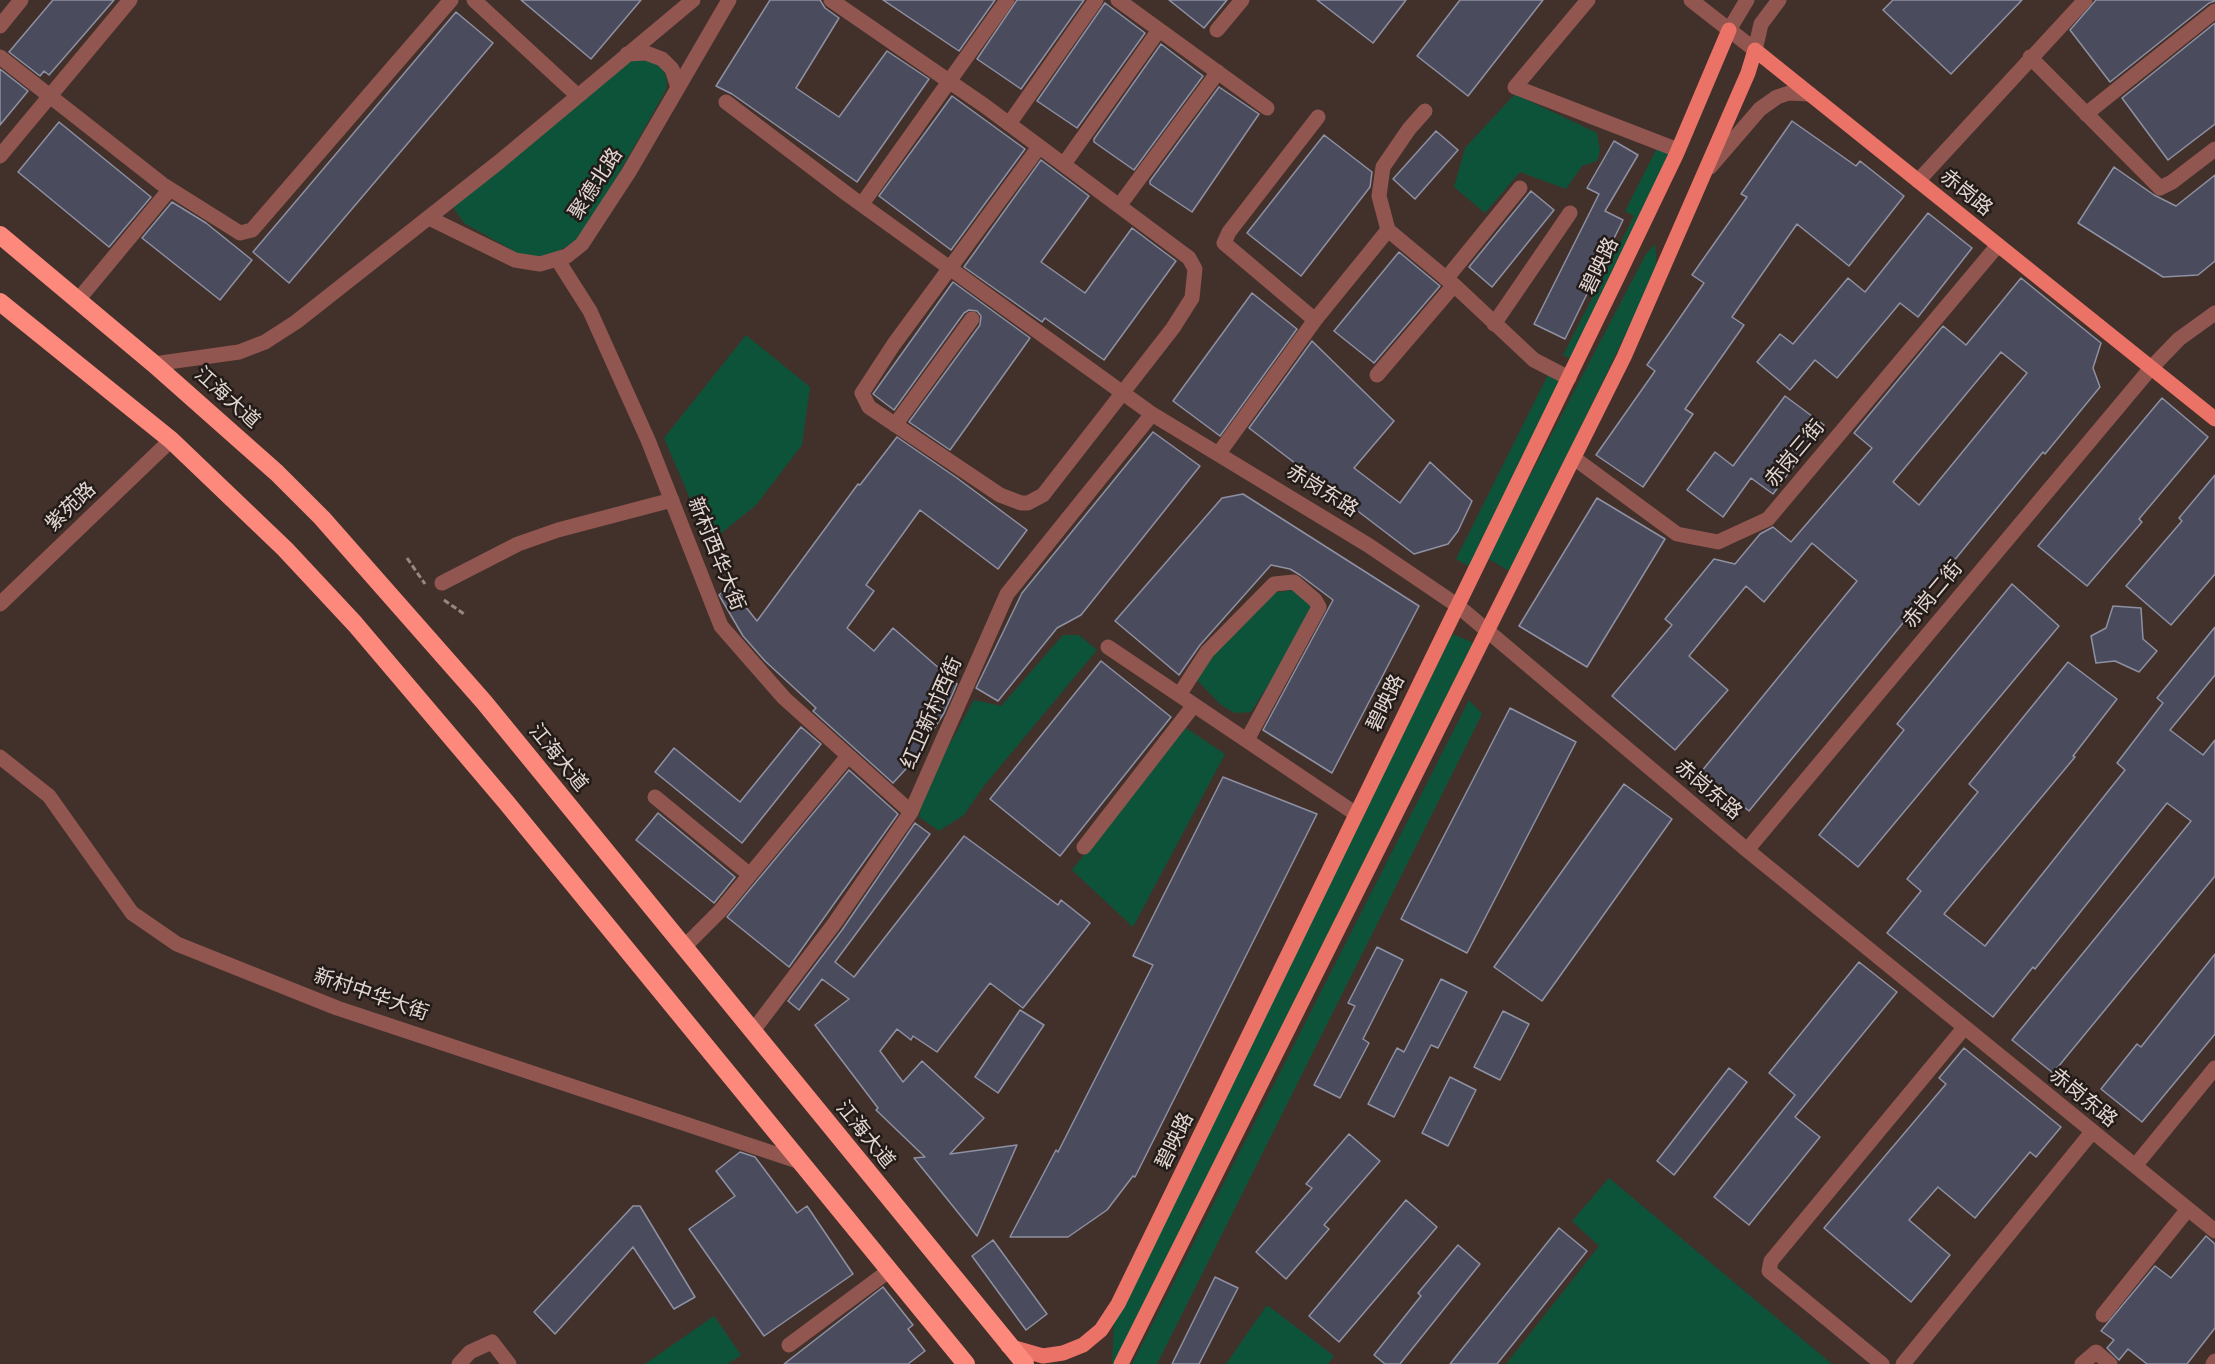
<!DOCTYPE html>
<meta charset="utf-8">
<style>
body{margin:0}
canvas{display:block;background:#42302a}
</style>
<canvas width="2215" height="1364"></canvas>
<script>
const ctx = document.querySelector('canvas').getContext('2d');
ctx.lineJoin = 'round';
function fill(path, color) { ctx.fillStyle = color; ctx.fill(path, 'evenodd'); }
const toPath = rows => new Path2D(rows.map(r => 'M' + r).join(''));
function trace(path, color, width, dash) { ctx.strokeStyle = color; ctx.lineWidth = width; ctx.lineCap = dash ? 'butt' : 'round'; ctx.setLineDash(dash || []); ctx.stroke(path); }
function write(font, color, halo, rows, align = 'center') {
  ctx.font = font + ' Karla,"Noto Sans SC",sans-serif'; ctx.lineWidth = 5; ctx.setLineDash([]); ctx.textBaseline = 'middle'; ctx.strokeStyle = halo; ctx.fillStyle = color; for (const [text, x, y, turn = 0] of rows) {
    ctx.save(); ctx.translate(x, y); ctx.rotate((+turn || 0) * Math.PI / 180); ctx.textAlign = isNaN(turn) ? turn : align; if (halo) ctx.strokeText(text, 0, 0); ctx.fillText(text, 0, 0); ctx.restore();
  }
}
fill(toPath([
 [630,59,651,61,663,69,667,80,666,90,591,223,573,243,553,254,537,257,521,255,464,223,453,207],
 [1515,94,1597,133,1600,151,1597,161,1582,166,1566,189,1520,172,1485,213,1454,187,1465,148],
 [1659,144,1676,153,1570,359,1563,355,1634,216,1625,211],
 [1655,244,1657,269,1511,572,1487,558,1646,254],
 [746,335,810,387,802,445,756,505,709,543,664,438],
 [1548,375,1561,382,1471,568,1456,559],
 [1294,590,1312,602,1305,628,1251,712,1235,713,1221,705,1195,678,1208,655,1270,593],
 [1452,634,1474,643,1115,1364,1112,1364,1114,1322],
 [1063,635,1079,635,1097,650,983,787,964,815,939,831,919,817,923,792,974,700,1001,706],
 [1469,700,1482,714,1157,1364,1132,1364],
 [1186,728,1225,754,1133,927,1072,870],
 [1609,1178,1832,1364,1506,1364,1599,1246,1572,1221],
 [1267,1305,1334,1356,1328,1364,1226,1364],
 [714,1316,741,1355,728,1364,645,1364]
]), '#0c533a');
const building = toPath([
 [53,0,114,0,49,75,44,71,40,76,9,52,53,0],
 [521,0,641,0,591,59,521,0],
 [770,0,820,0,825,8,839,18,796,88,839,117,887,51,929,79,857,182,732,94,716,86,770,0],
 [883,0,995,0,959,51,883,0],
 [1017,0,1084,0,1021,89,977,59,1017,0],
 [1169,0,1227,0,1204,28,1169,0],
 [1317,0,1406,0,1373,43,1317,0],
 [1460,0,1543,0,1468,96,1417,56,1460,0],
 [1893,0,2022,0,1951,74,1883,10,1893,0],
 [2096,0,2215,0,2215,1,2209,3,2110,82,2070,30,2096,0],
 [1105,3,1145,33,1077,128,1037,101,1105,3],
 [456,12,493,43,289,283,253,252,456,12],
 [2215,23,2215,124,2168,160,2122,98,2215,23],
 [1161,44,1203,76,1134,170,1094,142,1094,139,1161,44],
 [0,69,28,91,0,125,0,69],
 [1219,87,1259,114,1192,212,1150,184,1150,181,1219,87],
 [952,96,1025,149,951,250,879,196,952,96],
 [1792,121,1856,166,1860,161,1904,196,1849,266,1797,224,1732,317,1744,325,1685,409,1693,414,1643,487,1596,455,1655,371,1647,365,1704,283,1692,275,1747,197,1741,194,1792,121],
 [59,122,151,197,109,247,18,172,59,122],
 [1436,131,1458,150,1415,199,1393,179,1436,131],
 [1324,135,1372,172,1370,187,1301,276,1247,233,1324,135],
 [1614,141,1638,155,1605,211,1623,220,1565,339,1534,324,1599,194,1587,188,1614,141],
 [1041,160,1089,196,1041,262,1085,293,1132,228,1176,261,1104,360,1045,318,1042,322,964,267,1041,160],
 [2114,167,2154,195,2176,206,2215,175,2215,261,2198,275,2163,277,2078,223,2114,167],
 [1531,191,1554,210,1492,287,1469,267,1531,191],
 [172,202,206,223,252,260,220,300,142,238,172,202],
 [1928,213,1972,248,1918,317,1900,303,1837,378,1815,360,1790,390,1757,362,1780,334,1793,344,1848,278,1865,292,1928,213],
 [1399,252,1440,286,1374,363,1334,331,1399,252],
 [2021,278,2101,343,2093,368,2100,387,2045,454,2043,452,1749,811,1701,772,1857,581,1812,543,1764,602,1746,586,1689,656,1728,690,1675,750,1612,696,1672,625,1665,619,1714,559,1735,564,1760,534,1773,527,1791,542,1872,448,1854,433,1943,326,1966,345,2021,278],
 [2001,352,2027,373,1919,505,1893,482,2001,352],
 [953,282,1030,338,950,450,909,422,980,325,981,316,977,311,969,310,964,313,894,410,873,394,953,282],
 [1252,293,1297,329,1220,436,1173,401,1252,293],
 [1312,341,1394,421,1354,468,1400,503,1430,462,1472,501,1458,531,1448,544,1414,554,1249,428,1312,341],
 [1785,396,1824,425,1773,494,1751,478,1723,517,1687,490,1715,452,1733,466,1785,396],
 [2162,398,2208,437,2139,519,2142,522,2087,586,2038,546,2162,398],
 [1153,432,1200,466,1081,615,1057,628,998,701,976,688,1022,593,1153,432],
 [897,437,957,478,1027,530,998,569,920,510,866,585,874,591,847,628,874,651,893,628,957,684,944,713,923,746,925,748,893,783,813,711,816,708,765,661,743,636,719,595,729,586,757,621,858,484,860,485,897,437],
 [2215,475,2215,574,2171,625,2126,586,2182,521,2179,518,2215,475],
 [1243,494,1419,606,1332,773,1263,730,1333,600,1300,575,1290,569,1271,565,1200,645,1179,675,1115,621,1222,498,1243,494],
 [1597,498,1665,539,1587,667,1519,626,1597,498],
 [2012,584,2059,626,1858,867,1819,835,1904,730,1897,724,2012,584],
 [2113,606,2141,608,2143,639,2157,651,2139,672,2115,661,2096,663,2091,636,2106,628,2113,606],
 [2215,627,2215,675,2170,730,2203,755,2215,740,2215,876,2053,1073,2012,1040,2191,821,2167,803,2035,969,2033,967,1993,1017,1887,933,1921,891,1907,879,1978,792,1969,784,2068,662,2117,699,2073,756,2075,757,1944,914,1985,946,2125,770,2117,763,2163,703,2157,698,2215,627],
 [1101,661,1171,717,1060,856,990,799,1101,661],
 [1510,708,1576,742,1467,953,1401,919,1510,708],
 [801,727,821,744,742,843,655,772,674,748,740,802,801,727],
 [849,770,898,814,789,967,727,917,849,770],
 [1223,777,1317,814,1135,1177,1133,1176,1107,1210,1068,1237,1010,1237,1056,1150,1058,1152,1153,965,1133,956,1223,777],
 [1624,784,1672,819,1542,1001,1494,967,1624,784],
 [658,813,735,877,714,903,636,840,658,813],
 [915,823,930,834,835,962,854,977,964,836,1058,905,1061,900,1090,923,1023,1008,990,983,937,1052,913,1036,911,1040,897,1029,880,1051,903,1082,922,1061,984,1118,950,1154,1017,1145,977,1236,914,1158,925,1157,876,1110,878,1108,815,1025,849,999,822,979,799,1010,788,1001,842,930,915,823],
 [1377,947,1403,960,1363,1039,1369,1043,1340,1098,1314,1085,1355,1006,1348,1003,1377,947],
 [2215,954,2215,1034,2142,1122,2101,1089,2137,1044,2141,1047,2215,954],
 [1859,962,1897,992,1795,1117,1820,1137,1749,1225,1714,1197,1795,1095,1769,1073,1859,962],
 [1441,979,1467,992,1438,1048,1431,1045,1394,1117,1368,1104,1397,1048,1404,1052,1441,979],
 [1020,1010,1044,1025,998,1093,975,1077,1020,1010],
 [1503,1011,1529,1024,1500,1080,1474,1067,1503,1011],
 [1964,1048,2061,1127,2036,1157,2030,1152,1975,1218,1938,1187,1909,1220,1950,1255,1911,1302,1824,1228,1946,1084,1939,1078,1964,1048],
 [1729,1068,1747,1082,1674,1175,1657,1161,1729,1068],
 [1450,1077,1476,1090,1448,1146,1422,1133,1450,1077],
 [1349,1134,1380,1161,1324,1225,1329,1229,1286,1279,1256,1252,1312,1188,1306,1184,1349,1134],
 [740,1152,755,1157,797,1213,807,1206,853,1274,764,1336,689,1229,735,1196,716,1171,740,1152],
 [1406,1200,1437,1227,1339,1342,1309,1316,1406,1200],
 [633,1206,640,1206,695,1297,674,1309,633,1247,555,1334,534,1312,633,1206],
 [1559,1228,1587,1251,1497,1364,1450,1364,1559,1228],
 [2206,1236,2215,1244,2215,1328,2187,1364,2147,1364,2128,1349,2119,1360,2107,1348,2114,1340,2101,1331,2155,1266,2171,1278,2206,1236],
 [993,1240,1047,1314,1026,1330,972,1256,993,1240],
 [1458,1245,1480,1264,1400,1364,1385,1364,1374,1355,1421,1296,1418,1293,1458,1245],
 [1215,1277,1238,1288,1199,1364,1172,1364,1215,1277],
 [883,1287,913,1325,908,1329,925,1351,908,1364,784,1364,883,1287]
]);
fill(building, '#4a4c5d');
trace(building, '#8e90a3', 1.5);
trace(toPath([
 [407,558,425,584],
 [444,600,464,614]
]), '#968782', 3, [6, 3]);
trace(toPath([
 [474,0,578,96],
 [831,0,985,106,1189,258,1195,269,1192,298,1173,328,1043,495,1028,503,1021,503,1000,495,869,407,862,393,894,344,1039,147],
 [1118,0,1267,108],
 [1588,0,1515,87,1678,150],
 [1691,0,1755,50,1761,24,1779,0],
 [0,26,21,0],
 [1217,30,1242,0],
 [1729,30,1747,0],
 [627,54,646,53,662,59,672,69,678,88],
 [0,57,162,184,240,233,252,230,451,0],
 [2030,57,2160,188,2172,182,2215,149],
 [726,102,847,194,1152,414,1368,545,1458,606,1747,850,2215,1231],
 [2086,114,2215,11],
 [1009,124,1096,0],
 [0,156,130,0],
 [1064,164,1159,30],
 [1710,167,1760,109,1777,97,1789,93,1810,94],
 [1918,181,2085,0],
 [862,204,1007,0],
 [1119,206,1218,72],
 [429,218,515,260,540,264,567,256,582,244,629,172,729,0],
 [1388,230,1379,196,1383,167,1409,129,1425,111],
 [557,259,590,311,648,440,721,626,784,698,911,812],
 [1446,279,1520,188],
 [78,300,170,189],
 [1315,320,1224,243,1229,232,1318,117],
 [1494,324,1570,213],
 [154,364,239,352,265,342,296,322,499,162,693,0],
 [1377,375,1454,285],
 [895,425,972,319],
 [1219,453,1315,320,1388,230,1454,285,1534,360,1569,378],
 [1574,458,1677,534,1718,542,1768,519,1998,245],
 [442,583,518,544,558,530,672,500],
 [0,604,171,440],
 [1108,647,1356,814],
 [1179,695,1207,652,1274,584,1294,582,1315,600,1319,607,1247,740],
 [0,757,49,796,132,913,177,944,337,1008,800,1162],
 [655,797,750,875],
 [1084,847,1194,705],
 [1747,850,2151,368,2179,339,2215,313],
 [684,947,720,911,848,756],
 [752,1032,834,924,911,812,1007,594,1152,414],
 [2135,1166,2215,1068],
 [2103,1315,2188,1209],
 [789,1345,890,1270],
 [459,1364,470,1352,492,1342,509,1364],
 [1882,1364,1769,1271,1771,1261,1964,1028],
 [1903,1364,2092,1132],
 [2082,1364,2096,1352,2110,1364],
 [2213,1364,2215,1361]
]), '#91564f', 15);
trace(toPath([
 [1008,1346,1043,1356,1063,1353,1083,1345,1101,1330,1118,1304,1618,276,1676,155,1729,30],
 [1121,1364,1624,357,1748,73,1755,50,2215,419]
]), '#ea7266', 15);
trace(toPath([
 [0,235,154,364,277,473,322,518,484,702,1025,1364],
 [0,302,171,440,285,549,355,624,506,802,966,1364]
]), '#fc897c', 18);
write('20px', '#e3d7d3', '#231b18', [
 ["聚德北路",596,184,-57],
 ["赤岗路",1966,193,39],
 ["碧映路",1600,266,-64],
 ["江海大道",227,398,42],
 ["赤岗三街",1795,454,-50],
 ["赤岗东路",1322,491,32],
 ["紫苑路",71,507,-44],
 ["新村西华大街",716,554,68],
 ["赤岗二街",1933,595,-50],
 ["碧映路",1386,703,-64],
 ["红卫新村西街",932,713,-66],
 ["江海大道",558,758,51],
 ["赤岗东路",1708,790,40],
 ["新村中华大街",371,995,19],
 ["赤岗东路",2083,1098,39],
 ["江海大道",865,1135,51],
 ["碧映路",1175,1141,-64]
]);
</script>
